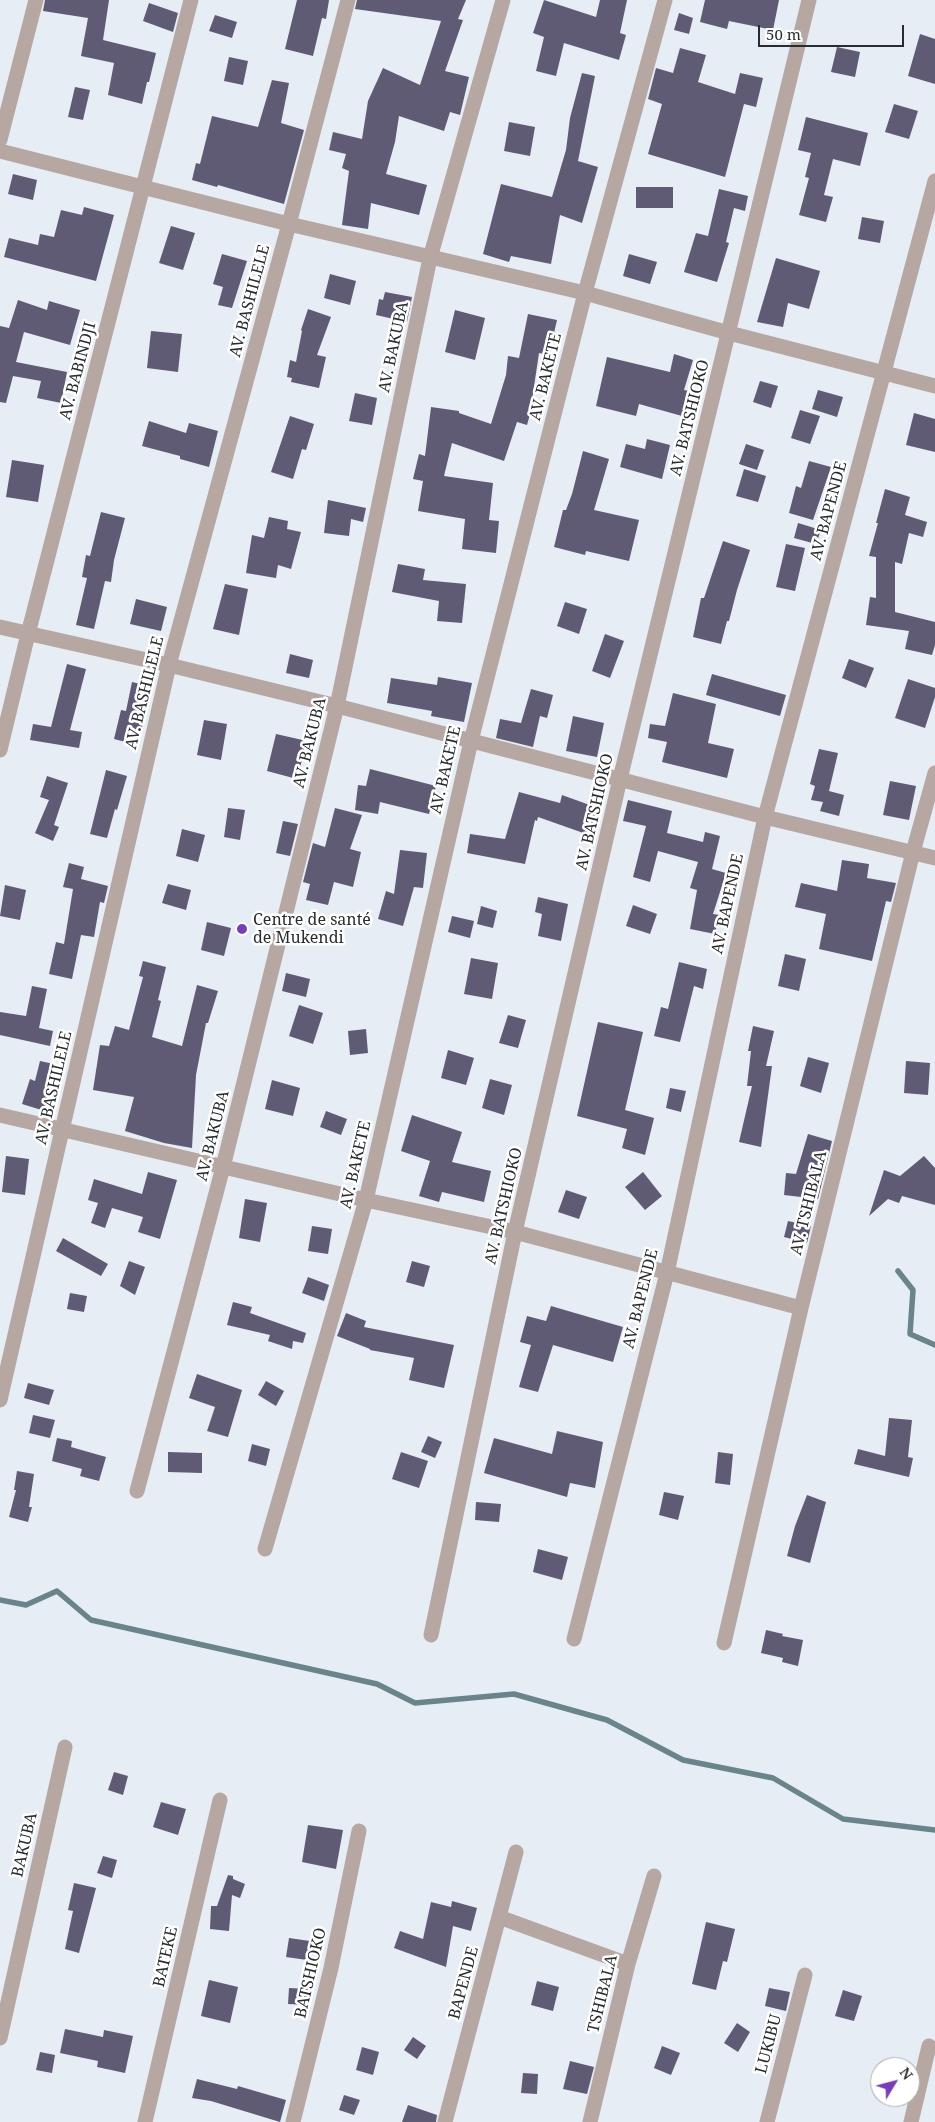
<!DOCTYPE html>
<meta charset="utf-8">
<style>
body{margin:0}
#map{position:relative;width:935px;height:2122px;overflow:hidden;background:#e7edf5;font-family:"Noto Serif",serif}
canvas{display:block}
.north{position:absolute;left:870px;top:2057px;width:50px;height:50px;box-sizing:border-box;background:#fff;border:1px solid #a9abab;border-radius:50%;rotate:53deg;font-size:14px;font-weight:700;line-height:20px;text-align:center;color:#292c2e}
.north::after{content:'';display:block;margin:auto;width:18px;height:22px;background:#793eb4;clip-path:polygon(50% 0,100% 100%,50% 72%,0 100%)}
.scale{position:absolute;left:758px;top:25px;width:146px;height:22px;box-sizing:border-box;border:2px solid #292c2e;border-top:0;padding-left:6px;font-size:15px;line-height:18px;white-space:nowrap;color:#292c2e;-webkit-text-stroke:4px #fff;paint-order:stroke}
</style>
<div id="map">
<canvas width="935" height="2122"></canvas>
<div class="north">N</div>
<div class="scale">50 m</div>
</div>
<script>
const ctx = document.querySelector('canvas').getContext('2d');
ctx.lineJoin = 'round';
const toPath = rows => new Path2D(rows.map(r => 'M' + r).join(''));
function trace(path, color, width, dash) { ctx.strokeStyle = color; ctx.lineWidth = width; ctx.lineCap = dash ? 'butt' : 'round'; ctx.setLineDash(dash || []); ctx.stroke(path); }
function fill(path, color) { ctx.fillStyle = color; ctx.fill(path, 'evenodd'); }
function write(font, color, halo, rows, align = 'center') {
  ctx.font = font + ' "Noto Serif",serif'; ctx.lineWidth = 5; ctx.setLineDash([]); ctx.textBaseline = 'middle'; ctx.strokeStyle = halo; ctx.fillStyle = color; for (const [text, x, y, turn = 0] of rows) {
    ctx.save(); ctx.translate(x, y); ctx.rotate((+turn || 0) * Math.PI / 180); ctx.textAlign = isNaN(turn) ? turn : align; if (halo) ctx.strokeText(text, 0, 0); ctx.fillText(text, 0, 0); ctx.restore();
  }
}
trace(toPath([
 [898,1271,913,1290,910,1334,935,1345],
 [0,1600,26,1605,57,1591,91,1620,377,1684,415,1703,514,1694,607,1720,683,1760,773,1778,843,1819,935,1830]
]), '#69858a', 5.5);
fill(toPath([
 [45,0,109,0,103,40,156,53,149,82,147,82,142,104,108,95,114,63,81,56,88,18,43,11],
 [297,0,329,0,326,19,322,18,313,56,285,49],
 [357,0,466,0,458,19,463,20,445,71,469,77,460,115,450,112,444,131,399,116,395,142,386,174,427,185,419,215,371,203,368,229,342,225,349,171,342,168,346,154,329,150,333,132,362,139,368,101,383,68,420,85,441,21,355,9],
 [544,0,596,17,600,0,627,0,620,33,626,35,619,60,564,43,556,76,536,71,544,37,533,33],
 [705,0,779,0,773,30,729,21,727,29,700,22],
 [149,3,178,13,173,32,143,21],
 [679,13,693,18,689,34,674,30],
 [215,15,237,22,232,38,209,31],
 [920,34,935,39,935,84,908,76],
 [837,47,860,52,855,77,831,72],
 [680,48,706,55,698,82,735,94,740,73,763,78,756,107,744,104,725,177,648,154,662,104,648,99,656,68,673,73],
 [229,57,248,61,243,85,224,81],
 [582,73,595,76,578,161,598,167,582,223,560,215,551,264,511,256,509,262,483,254,501,184,552,197,566,150,570,118],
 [272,80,289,83,281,123,304,130,284,204,218,185,217,187,192,180,196,163,200,164,212,116,258,127],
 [75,87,90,90,83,120,68,117],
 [894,104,918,111,909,139,885,132],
 [806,117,868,133,860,166,833,159,824,195,833,197,826,222,799,215,809,178,805,177,811,153,798,150],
 [509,122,535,127,530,156,504,151],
 [13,174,37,180,33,200,8,194],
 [636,187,673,187,673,208,636,208],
 [719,189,748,196,745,211,734,208,726,242,729,243,717,282,684,272,696,233,708,236],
 [84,207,114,215,96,281,4,257,9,238,38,245,40,234,54,237,61,210,82,215],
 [862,217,884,221,880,243,858,239],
 [171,226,195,233,183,270,159,263],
 [222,254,247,261,232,308,218,305,223,287,213,284],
 [629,254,657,262,650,284,623,276],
 [776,258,820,271,809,309,788,303,783,327,757,322],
 [330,274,356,281,350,305,324,298],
 [385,292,412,297,407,322,376,315,379,299,383,300],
 [18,300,47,310,49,301,80,310,70,345,24,332,16,362,67,372,61,403,37,398,41,381,13,376,6,403,0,402,0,326,9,328],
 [308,309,331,317,317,355,326,357,319,388,291,382,292,378,287,377,290,360,296,362,302,331,301,330],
 [455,310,485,318,475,360,445,352],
 [528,314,557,320,549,355,539,353,532,400,534,400,527,425,517,422,504,461,452,443,444,476,493,483,489,520,499,521,496,553,462,549,465,519,418,511,423,481,413,479,419,454,425,456,431,407,459,411,459,413,491,424,506,375,508,356,519,358],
 [151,331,182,334,178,372,147,368],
 [674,354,693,360,684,390,689,391,682,416,639,404,636,416,596,406,607,357,670,372],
 [760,381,778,386,771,408,753,402],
 [818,390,843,397,837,417,812,409],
 [355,393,377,398,372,425,349,421],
 [800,410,820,416,810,444,791,438],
 [914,413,935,419,935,452,906,445],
 [290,416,314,424,306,450,302,449,293,479,271,472],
 [149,421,186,433,189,423,218,431,209,467,180,459,180,456,142,446],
 [647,439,670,445,662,479,620,467,626,444,645,449],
 [746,444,764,450,757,470,739,464],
 [583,451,609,459,594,510,639,520,629,561,586,551,585,555,554,547,563,510,566,510,572,494],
 [12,460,44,465,38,502,6,497],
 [809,461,831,467,813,520,789,513,796,486,801,488],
 [744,469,766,476,758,502,736,496],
 [885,489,910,497,905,515,927,522,923,537,909,533,902,564,895,562,895,612,935,622,935,645,932,655,905,649,909,631,866,625,870,597,876,598,876,557,869,556,878,523,876,523],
 [328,500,366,508,363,522,351,519,349,536,324,533],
 [101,512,125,518,114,560,111,582,105,581,94,629,76,625,87,578,82,577,86,555,90,556],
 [269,517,288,521,287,529,301,532,291,569,278,565,276,578,246,573,252,535,264,538],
 [798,523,821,530,816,544,794,538],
 [723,541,750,550,737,590,729,621,727,621,721,644,693,637,701,598,704,598],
 [786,544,805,548,795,591,776,587],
 [398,564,425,569,423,580,466,584,462,623,437,621,439,601,392,592],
 [225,584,248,589,239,635,213,629],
 [136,599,167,607,161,631,130,624],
 [565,602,587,609,579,634,557,626],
 [605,634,624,641,610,678,592,671],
 [290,654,313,660,309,678,286,673],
 [849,659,874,668,866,688,842,678],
 [67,664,86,669,70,730,82,732,79,748,30,740,33,724,51,727],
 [712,674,786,695,780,716,706,695],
 [438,677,472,683,464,722,431,716,432,711,387,703,391,678,437,685],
 [908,679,935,688,935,697,925,728,895,718],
 [132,682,149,686,143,715,145,716,137,745,114,739,121,710,126,711],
 [531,689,553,695,547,718,540,716,533,747,496,738,500,719,521,723],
 [673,693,716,704,708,743,734,749,727,778,662,762,667,742,648,738,650,724,665,726],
 [573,716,604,723,597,757,566,751],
 [204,720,227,724,221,760,197,755],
 [276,734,307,741,297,779,267,771],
 [819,749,838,753,829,791,844,795,839,816,820,811,823,802,811,800,815,786,810,784],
 [370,769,436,786,429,814,380,802,378,814,355,810,358,785,366,786],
 [106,770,127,776,117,810,115,809,107,838,90,834],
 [47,776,68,783,54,825,59,827,53,841,35,833,49,800,40,797],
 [890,781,916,786,909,820,883,815],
 [519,792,560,803,562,795,598,808,589,835,538,817,537,821,535,820,525,864,467,853,470,834,505,839],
 [628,800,672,811,667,833,703,842,705,832,720,836,712,869,726,873,713,914,719,915,715,934,690,929,697,890,690,888,698,862,658,851,650,882,633,877,646,826,623,821],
 [228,808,245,810,240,840,224,837],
 [335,808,362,815,350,849,361,852,353,887,334,882,328,905,306,900,310,884,303,882,313,843,325,847],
 [283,821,298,824,290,856,276,853],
 [182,829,205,835,198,862,176,856],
 [400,850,427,853,423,888,414,887,403,926,378,919,386,891,394,894],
 [842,860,869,864,867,878,896,883,891,902,886,901,872,961,819,949,826,914,795,907,801,883,837,891],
 [69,863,84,867,81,879,108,886,104,903,100,902,94,937,81,935,72,979,49,974,56,942,64,944,73,889,63,887],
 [168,884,191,890,186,910,162,903],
 [5,885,26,890,20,920,0,916],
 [538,897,568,904,561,941,538,936,542,914,535,912],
 [633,905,657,914,650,934,626,926],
 [481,906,497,911,493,928,477,924],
 [452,916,474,921,470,938,448,932],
 [207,922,231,928,224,956,201,950],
 [785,954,806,959,799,991,778,986],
 [471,958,498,963,492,999,464,994],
 [143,961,166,967,158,1000,161,1001,152,1037,182,1046,197,985,218,991,208,1023,206,1023,196,1075,192,1148,164,1143,125,1131,134,1097,93,1090,100,1045,109,1046,115,1026,129,1030,143,977,139,976],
 [679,962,707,969,703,989,694,986,680,1042,654,1036,661,1007,668,1009],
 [286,973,310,979,306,997,282,991],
 [32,986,47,989,39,1028,53,1031,50,1046,0,1035,0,1012,26,1016],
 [299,1005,323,1013,313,1044,289,1036],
 [508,1015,526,1020,518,1048,499,1043],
 [598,1022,643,1032,625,1110,654,1118,645,1155,622,1148,627,1129,577,1116],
 [753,1026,774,1031,766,1066,772,1066,761,1147,739,1142,752,1086,747,1086,751,1051,748,1051],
 [366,1029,368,1053,350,1055,348,1031],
 [448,1050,474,1058,466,1085,441,1078],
 [808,1057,829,1063,821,1093,800,1086],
 [40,1061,63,1066,48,1112,22,1104,30,1079,35,1081],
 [906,1061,930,1063,928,1095,904,1093],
 [490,1079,512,1085,504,1115,482,1108],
 [272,1080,300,1088,293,1116,265,1109],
 [670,1088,686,1091,681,1112,666,1108],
 [326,1111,347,1119,341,1135,320,1127],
 [412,1115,462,1132,452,1162,491,1171,484,1202,442,1192,439,1202,419,1196,430,1161,401,1151],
 [808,1134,832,1141,818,1199,784,1195,786,1173,796,1174],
 [6,1156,29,1159,25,1195,2,1192],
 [924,1156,935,1168,935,1205,902,1196,899,1203,888,1199,869,1216,884,1170,900,1176],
 [148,1172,177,1180,160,1239,138,1232,143,1217,112,1208,105,1228,91,1223,98,1203,88,1200,94,1179,142,1194],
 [643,1172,662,1196,645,1210,625,1187],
 [566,1190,587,1197,579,1219,558,1212],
 [245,1199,267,1203,260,1242,239,1238],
 [788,1221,811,1226,807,1243,784,1237],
 [312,1226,332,1229,328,1254,308,1251],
 [63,1238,108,1264,101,1276,56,1251],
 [129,1261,145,1267,135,1295,120,1286],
 [412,1261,430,1266,424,1287,406,1282],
 [308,1277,329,1285,324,1301,302,1293],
 [70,1293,87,1296,84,1312,67,1309],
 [233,1302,252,1307,250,1313,306,1333,303,1343,293,1341,292,1349,268,1341,270,1335,227,1325],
 [551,1306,623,1327,613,1362,553,1345,538,1392,519,1387,531,1345,520,1342,527,1316,546,1321],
 [346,1313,366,1321,364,1327,454,1345,444,1388,409,1380,414,1358,370,1350,370,1349,337,1336],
 [197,1374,242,1390,228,1437,207,1431,215,1407,189,1398],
 [266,1381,284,1391,276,1406,258,1395],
 [28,1383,54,1390,49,1405,24,1398],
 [33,1415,55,1420,50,1438,29,1433],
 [889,1418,912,1420,908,1457,913,1458,909,1477,854,1464,858,1449,885,1456],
 [557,1431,603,1442,595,1488,570,1483,567,1497,484,1473,494,1438,552,1454],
 [428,1436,442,1442,435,1458,421,1452],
 [57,1438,72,1441,71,1447,106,1457,99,1481,80,1476,82,1469,52,1461],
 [252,1444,270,1449,266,1466,248,1461],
 [168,1452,202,1453,202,1473,168,1472],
 [401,1452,428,1461,419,1488,392,1479],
 [718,1452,733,1454,730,1485,715,1483],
 [17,1471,34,1474,29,1507,32,1507,28,1522,9,1517,16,1490,14,1490],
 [664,1492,684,1496,678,1520,659,1515],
 [807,1495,826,1502,810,1563,787,1556,795,1526],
 [476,1502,501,1504,499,1522,475,1520],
 [538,1549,568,1557,562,1580,533,1572],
 [766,1630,783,1634,782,1636,803,1640,798,1666,782,1662,783,1658,761,1653],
 [114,1772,128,1776,123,1795,108,1790],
 [161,1802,186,1809,178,1835,153,1827],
 [308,1825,343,1830,336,1869,302,1862],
 [103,1856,117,1860,112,1878,97,1873],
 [228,1875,233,1876,233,1879,245,1884,240,1898,232,1895,229,1931,210,1929,211,1906,217,1906],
 [74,1883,96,1888,79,1953,65,1949,73,1911,68,1910],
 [452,1901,477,1908,471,1931,453,1926,446,1967,394,1948,400,1931,423,1939,431,1902,451,1907],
 [706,1922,735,1929,727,1962,723,1961,716,1990,692,1984],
 [289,1938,310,1941,307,1960,286,1957],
 [209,1980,238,1987,230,2023,201,2016],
 [537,1981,559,1987,553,2011,531,2005],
 [289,1988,308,1989,308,2005,288,2004],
 [769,1988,790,1992,786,2011,765,2006],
 [843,1990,862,1996,854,2021,835,2016],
 [737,2023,750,2032,738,2052,724,2043],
 [65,2029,103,2037,104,2030,133,2036,125,2073,97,2067,98,2061,60,2053],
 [413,2037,426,2046,417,2059,404,2050],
 [662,2046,680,2053,671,2075,654,2068],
 [362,2047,379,2052,373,2075,356,2070],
 [40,2052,55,2055,52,2073,36,2070],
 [570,2061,594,2067,587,2094,563,2089],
 [523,2073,538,2074,537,2094,521,2093],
 [197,2079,237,2089,238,2086,286,2100,280,2122,211,2101,192,2098],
 [344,2095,360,2100,354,2115,339,2110],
 [408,2105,437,2115,436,2122,402,2122]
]), '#605b75');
trace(toPath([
 [0,140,36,0],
 [0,151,289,224,585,293,729,333,935,386],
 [0,627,169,665,337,706,765,817,935,858],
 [0,750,28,634,191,0],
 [0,1115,366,1200,515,1232,801,1308],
 [0,1400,169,665,289,224,348,0],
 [137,1491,223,1167,337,706,430,258,503,0],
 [265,1549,366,1200,471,741,585,293,665,0],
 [431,1635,515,1232,620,779,809,0],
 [574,1639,667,1273,765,817,935,181],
 [724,1643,801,1308,913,852,935,773],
 [499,1917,628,1964],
 [0,2038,65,1747],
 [145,2122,220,1800],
 [293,2122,331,1968,359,1831],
 [445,2122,516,1852],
 [590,2122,628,1964,654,1876],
 [767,2122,805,1975],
 [911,2122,929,2046]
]), '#b6a7a3', 15);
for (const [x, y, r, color] of [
 [242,929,6,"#793eb4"]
]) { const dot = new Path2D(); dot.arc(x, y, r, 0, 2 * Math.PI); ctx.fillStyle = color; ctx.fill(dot); trace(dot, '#fff', 2); }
write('16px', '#292c2e', '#fff', [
 ["AV. BASHILELE",250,301,-75],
 ["AV. BAKUBA",394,347,-78],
 ["AV. BABINDJI",78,371,-75],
 ["AV. BAKETE",546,377,-76],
 ["AV. BATSHIOKO",690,418,-76],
 ["AV. BAPENDE",829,511,-75],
 ["AV. BASHILELE",145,693,-76],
 ["AV. BAKUBA",310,743,-76],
 ["AV. BAKETE",446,770,-77],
 ["AV. BATSHIOKO",595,812,-77],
 ["AV. BAPENDE",728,904,-78],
 ["AV. BASHILELE",54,1088,-77],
 ["AV. BAKUBA",213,1136,-76],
 ["AV. BAKETE",356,1165,-77],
 ["AV. TSHIBALA",809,1203,-76],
 ["AV. BATSHIOKO",504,1206,-77],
 ["AV. BAPENDE",641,1299,-76],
 ["BAKUBA",25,1845,-77],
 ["BATEKE",166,1957,-77],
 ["BATSHIOKO",311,1973,-77],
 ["BAPENDE",464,1983,-75],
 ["TSHIBALA",603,1994,-76],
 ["LUKIBU",769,2044,-75]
]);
write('16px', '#292c2e', '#fff', [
 ["Centre de santé",253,920],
 ["de Mukendi",253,938]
], 'left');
</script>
